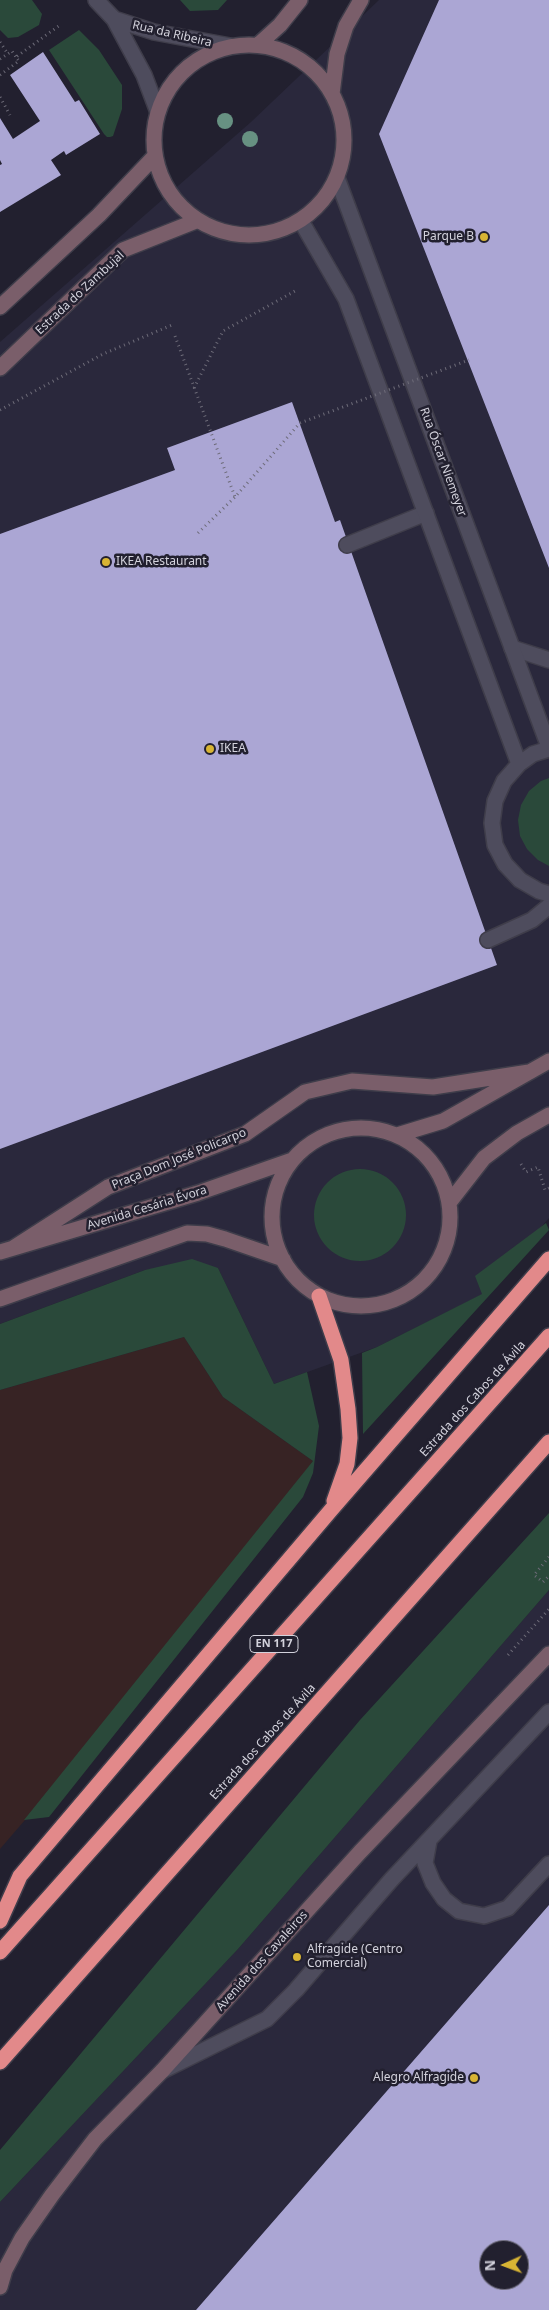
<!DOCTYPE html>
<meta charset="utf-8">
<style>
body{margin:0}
#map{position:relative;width:549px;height:2310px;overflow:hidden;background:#22202f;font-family:"Noto Sans",sans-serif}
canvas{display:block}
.north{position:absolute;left:479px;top:2240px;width:50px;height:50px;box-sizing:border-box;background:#22202f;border:1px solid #696774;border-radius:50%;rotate:268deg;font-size:14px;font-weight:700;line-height:20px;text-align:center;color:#d3d2dc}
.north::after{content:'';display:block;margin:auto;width:18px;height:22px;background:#d8b434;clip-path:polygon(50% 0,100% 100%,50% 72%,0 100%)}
</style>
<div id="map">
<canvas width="549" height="2310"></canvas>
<div class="north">N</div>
</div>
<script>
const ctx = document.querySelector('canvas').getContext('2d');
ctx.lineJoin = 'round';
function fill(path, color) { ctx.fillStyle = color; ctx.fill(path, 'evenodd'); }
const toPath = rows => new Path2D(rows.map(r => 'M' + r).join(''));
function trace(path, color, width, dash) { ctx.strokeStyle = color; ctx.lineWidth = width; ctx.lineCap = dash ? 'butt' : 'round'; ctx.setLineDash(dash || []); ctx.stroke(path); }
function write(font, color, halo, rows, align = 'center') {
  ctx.font = font + ' "Noto Sans",sans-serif'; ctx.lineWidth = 5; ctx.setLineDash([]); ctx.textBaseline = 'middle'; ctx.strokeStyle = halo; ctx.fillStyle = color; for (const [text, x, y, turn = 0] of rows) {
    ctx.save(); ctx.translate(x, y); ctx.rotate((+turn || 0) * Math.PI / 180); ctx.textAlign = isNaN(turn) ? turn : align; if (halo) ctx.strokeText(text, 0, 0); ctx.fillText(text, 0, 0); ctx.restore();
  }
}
fill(toPath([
 [379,0,549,0,549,1218,483,1294,377,1347,274,1384,218,1268,145,1270,0,1324,0,342,251,122],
 [549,1590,549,2310,0,2310,0,2202,238,1949],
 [489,2250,519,2250,519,2280,489,2280]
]), '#2a283c');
fill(toPath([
 [184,1337,223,1397,313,1461,182,1638,0,1849,0,1390]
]), '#372324');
fill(toPath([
 [0,0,32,0,42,14,39,25,18,37,8,38,0,30],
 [180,0,227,0,218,10,190,11],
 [79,30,99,50,122,85,122,109,113,136,110,137,107,137,104,134,49,50],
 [549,778,549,866,538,860,527,849,520,836,518,820,521,805,529,791,541,781],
 '314 1215a46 46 0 1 1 92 0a46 46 0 1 1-92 0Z',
 [546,1223,549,1230,363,1434,362,1353,377,1347,482,1294,475,1276],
 [192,1259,218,1268,274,1384,307,1372,319,1426,313,1473,303,1497,49,1817,24,1820,313,1461,223,1397,184,1337,0,1390,0,1324,145,1270],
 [549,1513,549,1590,238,1949,0,2202,0,2150,360,1720]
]), '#2a493a');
fill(toPath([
 [439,0,549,0,549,568,379,134],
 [43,52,75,102,79,100,100,134,66,155,64,151,51,160,61,175,0,212,0,165,2,164,0,160,0,118,13,139,40,121,10,75],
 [292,402,335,522,340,520,497,965,0,1149,0,534,175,470,167,448],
 [549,1905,549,2310,196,2310],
 [489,2250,519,2250,519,2280,489,2280]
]), '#aba6d4');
const lane = toPath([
 [347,545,426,513],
 [512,648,549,660],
 [488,940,532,920,549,906],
 [429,1841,425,1863,433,1883,444,1899,459,1911,484,1916,508,1908,549,1864],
 [162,2071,267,2019,296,1990,391,1880,549,1712]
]);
const street = toPath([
 [96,0,114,19,144,75,158,112],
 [114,19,154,32,230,46],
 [337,178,549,747],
 [301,221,346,299,519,764],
 [549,749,533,754,519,764,504,781,495,801,492,823,495,845,505,864,520,880,539,891,549,894]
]);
const secondary = toPath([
 [258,45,280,25,300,0],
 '154 140a95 95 0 1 1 190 0a95 95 0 1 1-190 0Z',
 [332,94,337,54,346,26,361,0],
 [0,307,99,215,154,157],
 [0,368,123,250,196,221],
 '272 1217a89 89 0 1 1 178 0a89 89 0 1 1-178 0Z',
 [397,1135,443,1121,549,1061],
 [449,1203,484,1158,517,1133,549,1115],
 [13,1248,108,1187,245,1134,305,1092,352,1081,433,1087,529,1072],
 [0,1252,198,1193,292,1160],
 [0,1299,187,1233,207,1234,225,1239,283,1259],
 [0,2287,5,2270,22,2238,52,2195,95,2139,162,2071,360,1852,549,1654]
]);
const highway = toPath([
 [319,1296,341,1360,348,1409,350,1438,347,1464,334,1501],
 [0,1921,20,1876,331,1510,549,1259],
 [0,1952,549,1336],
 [0,2062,549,1442]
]);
trace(lane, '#3f3d4a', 18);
trace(street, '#3f3d4a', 18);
trace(secondary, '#3f3d4a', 18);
trace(highway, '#3f3d4a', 18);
trace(toPath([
 [0,42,8,54],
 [0,59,12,51,16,57],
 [0,75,19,61,16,57,60,25],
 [0,97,10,115],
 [175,336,235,497],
 [194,388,223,331,295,291],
 [0,410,103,354,172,325],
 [198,533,235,497,300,423],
 [521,1164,526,1172,538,1167,545,1190,549,1188],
 [549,1557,534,1575,543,1582,549,1576],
 [508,1655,549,1609]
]), '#6d6b78', 3, [1, 4]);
trace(lane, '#4e4c5d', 15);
trace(street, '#4e4c5d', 15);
trace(secondary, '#7a5e6a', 15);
trace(highway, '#e2898a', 15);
trace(toPath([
 [300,423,469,360]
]), '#6d6b78', 3, [1, 4]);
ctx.fillStyle = '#679182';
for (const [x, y] of [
 [225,121],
 [250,139]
]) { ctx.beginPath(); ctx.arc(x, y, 8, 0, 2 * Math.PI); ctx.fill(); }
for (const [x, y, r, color] of [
 [484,237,5,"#d8b434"],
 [106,562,5,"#d8b434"],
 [210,749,5,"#d8b434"],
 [297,1957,5,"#d8b434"],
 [474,2078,5,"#d8b434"]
]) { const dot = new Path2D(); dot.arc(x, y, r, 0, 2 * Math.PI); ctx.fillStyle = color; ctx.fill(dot); trace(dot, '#22202f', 2); }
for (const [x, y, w] of [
 [274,1644,48]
]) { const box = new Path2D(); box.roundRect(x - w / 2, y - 8.5, w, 17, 4); ctx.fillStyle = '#22202f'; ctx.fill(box); trace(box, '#d3d2dc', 1); }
write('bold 11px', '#d3d2dc', null, [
 ["EN 117",274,1644]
]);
write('12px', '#d3d2dc', '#22202f', [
 ["Rua da Ribeira",172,34,13],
 ["Estrada do Zambujal",80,293,-43],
 ["Rua Óscar Niemeyer",443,462,70],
 ["Praça Dom José Policarpo",179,1159,-22],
 ["Avenida Cesária Évora",147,1208,-17],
 ["Estrada dos Cabos de Ávila",473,1399,-48],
 ["Estrada dos Cabos de Ávila",263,1742,-48],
 ["Avenida dos Cavaleiros",262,1961,-48]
]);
write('12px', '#d3d2dc', '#22202f', [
 ["Parque B",474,237,"right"],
 ["IKEA Restaurant",116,562],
 ["IKEA",220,749],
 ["Alfragide (Centro",307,1950],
 ["Comercial)",307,1964],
 ["Alegro Alfragide",464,2078,"right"]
], 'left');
</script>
